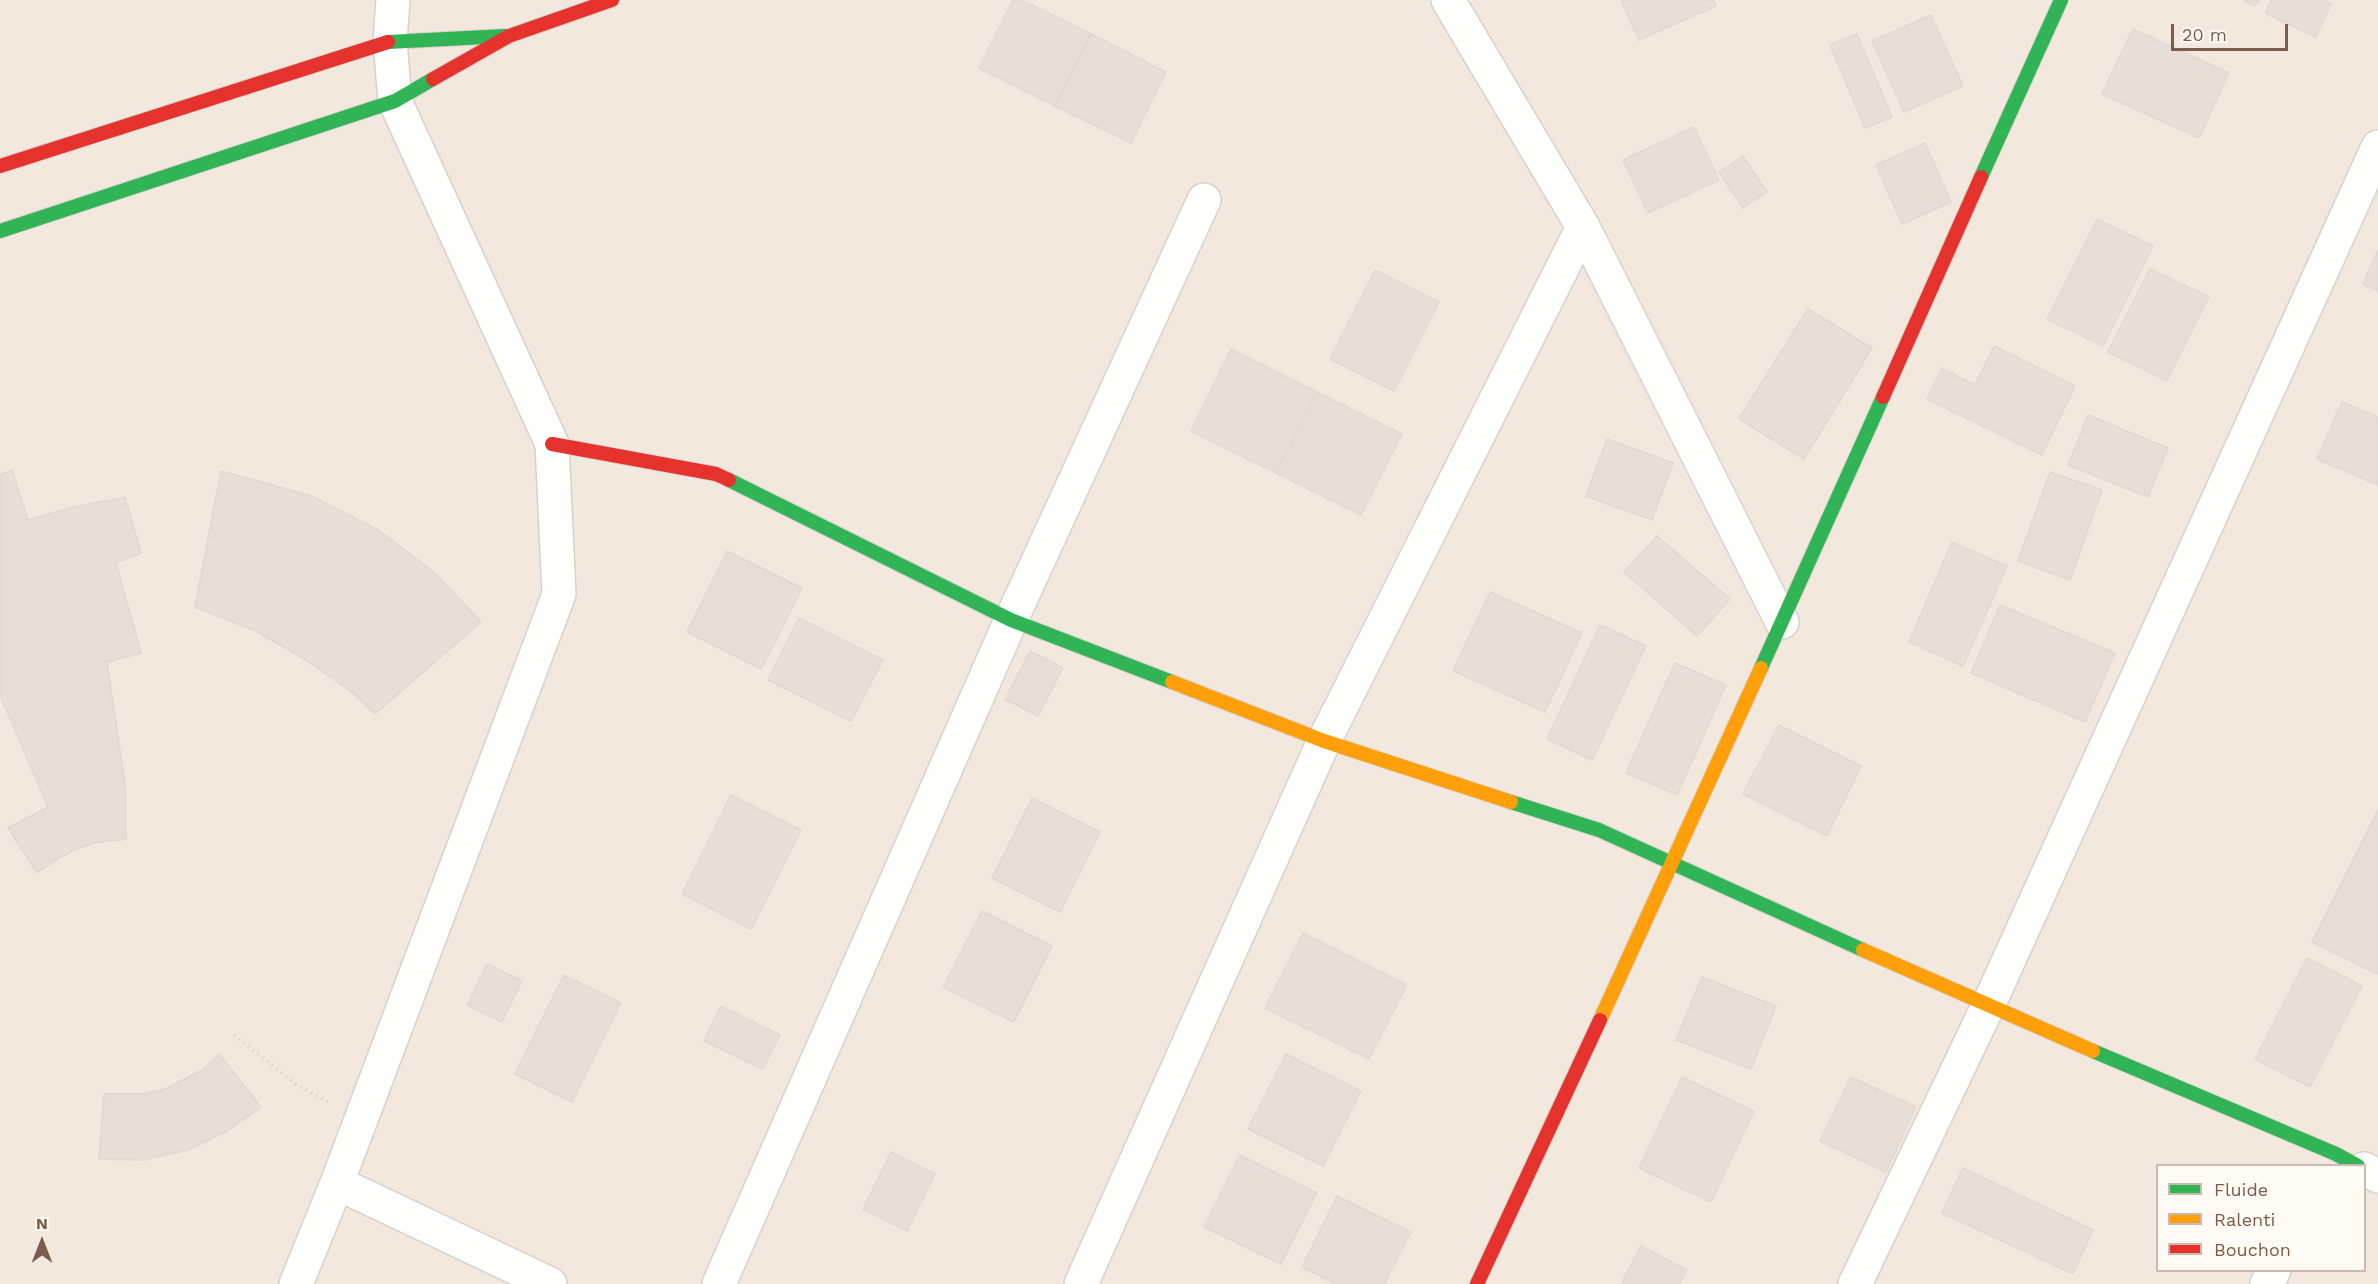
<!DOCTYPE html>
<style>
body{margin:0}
#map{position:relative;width:2378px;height:1284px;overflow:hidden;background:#f9f5f0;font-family:"Work Sans",sans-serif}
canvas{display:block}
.legend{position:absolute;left:2156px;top:1164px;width:210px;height:108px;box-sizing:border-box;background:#fffaf3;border:2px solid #cabbb1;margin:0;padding:8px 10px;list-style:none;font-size:18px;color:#7a5c4d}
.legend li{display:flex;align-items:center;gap:12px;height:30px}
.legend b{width:30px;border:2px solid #cabbb1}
.north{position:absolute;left:12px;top:1212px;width:60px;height:60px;-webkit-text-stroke:4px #fffaf3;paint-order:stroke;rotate:0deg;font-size:16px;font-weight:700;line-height:24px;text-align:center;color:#7a5c4d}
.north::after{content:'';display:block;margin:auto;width:21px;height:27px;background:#7a5c4d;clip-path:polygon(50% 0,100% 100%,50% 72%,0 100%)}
.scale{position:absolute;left:2171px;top:24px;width:117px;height:27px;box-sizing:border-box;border:3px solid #7a5c4d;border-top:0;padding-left:8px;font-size:18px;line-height:21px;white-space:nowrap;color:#7a5c4d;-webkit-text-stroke:4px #fffaf3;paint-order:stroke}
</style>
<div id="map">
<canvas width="2378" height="1284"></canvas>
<ul class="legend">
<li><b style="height:8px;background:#30b455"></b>Fluide</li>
<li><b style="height:8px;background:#ff9f0a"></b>Ralenti</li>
<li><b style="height:8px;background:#e5322d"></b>Bouchon</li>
</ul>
<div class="north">N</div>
<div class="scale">20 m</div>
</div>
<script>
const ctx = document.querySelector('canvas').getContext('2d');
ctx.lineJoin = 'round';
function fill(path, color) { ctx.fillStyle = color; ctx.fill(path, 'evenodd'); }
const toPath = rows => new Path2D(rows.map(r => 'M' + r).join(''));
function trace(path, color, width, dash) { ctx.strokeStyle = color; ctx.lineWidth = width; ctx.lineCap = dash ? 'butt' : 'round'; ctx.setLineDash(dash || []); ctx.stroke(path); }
fill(toPath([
 [0,0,2378,0,2378,1284,0,1284],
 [2158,1166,2364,1166,2364,1270,2158,1270]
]), '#f2e8de');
const building = toPath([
 [1013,0,1022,0,1091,34,1055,106,979,68,1013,0],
 [1621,0,1713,0,1716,6,1639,40,1621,0],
 [2243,0,2259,0,2255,6,2243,0],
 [2271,0,2323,0,2331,4,2316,37,2265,13,2271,0],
 [1931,15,1963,86,1904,112,1872,41,1931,15],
 [2133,29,2229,73,2199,138,2102,94,2133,29],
 [1091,34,1166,72,1131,143,1055,106,1091,34],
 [1857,34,1892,117,1865,128,1830,45,1857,34],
 [1694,127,1719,180,1648,213,1623,160,1694,127],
 [1925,143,1951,202,1902,224,1876,165,1925,143],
 [1743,156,1767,192,1743,208,1719,172,1743,156],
 [2097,219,2153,246,2103,346,2047,319,2097,219],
 [2378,250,2378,291,2363,284,2378,250],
 [2150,269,2209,297,2167,381,2108,352,2150,269],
 [1375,270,1439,302,1394,391,1330,359,1375,270],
 [1808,309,1872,348,1804,459,1739,419,1808,309],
 [1994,346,2075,386,2042,455,1927,399,1942,368,1975,385,1994,346],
 [1231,349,1317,392,1276,473,1191,431,1231,349],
 [1317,392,1402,434,1361,515,1276,473,1317,392],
 [2342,402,2378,417,2378,485,2317,459,2342,402],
 [2088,415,2168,448,2148,497,2068,465,2088,415],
 [1607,439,1673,463,1652,520,1586,496,1607,439],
 [12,470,28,520,69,508,125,497,141,553,116,563,141,653,107,662,126,791,126,839,94,843,76,849,59,858,37,873,8,828,48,807,0,695,0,475,12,470],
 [221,471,309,495,380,531,435,573,481,622,375,714,353,693,306,660,256,631,195,607,221,471],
 [2050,472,2102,490,2070,580,2018,561,2050,472],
 [1657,536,1730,599,1697,636,1624,572,1657,536],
 [1952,542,2007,566,1963,666,1909,642,1952,542],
 [727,551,802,588,761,669,687,632,727,551],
 [1490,592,1582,633,1545,712,1453,671,1490,592],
 [2000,605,2115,653,2085,722,1971,673,2000,605],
 [799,618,883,660,851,721,768,680,799,618],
 [1600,625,1646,646,1592,760,1547,739,1600,625],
 [1030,651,1063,668,1038,716,1005,699,1030,651],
 [1675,663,1726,685,1677,795,1626,773,1675,663],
 [1779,725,1861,766,1827,836,1743,794,1779,725],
 [731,795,801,830,751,929,682,894,731,795],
 [1032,798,1100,832,1060,912,992,878,1032,798],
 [2378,810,2378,972,2377,974,2312,942,2378,810],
 [982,911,1052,946,1014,1022,943,987,982,911],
 [1303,933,1407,985,1369,1059,1265,1008,1303,933],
 [2307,958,2362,986,2310,1087,2255,1059,2307,958],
 [487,964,522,981,502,1022,467,1005,487,964],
 [564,975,621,1003,572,1102,515,1074,564,975],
 [1702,977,1776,1006,1751,1069,1676,1040,1702,977],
 [721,1006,780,1035,763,1069,704,1041,721,1006],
 [219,1054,261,1107,229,1130,188,1150,144,1160,99,1159,104,1094,142,1094,165,1089,204,1069,219,1054],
 [1286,1054,1361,1091,1323,1166,1248,1129,1286,1054],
 [1682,1077,1754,1111,1711,1202,1639,1168,1682,1077],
 [1851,1077,1916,1107,1886,1172,1820,1141,1851,1077],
 [891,1152,935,1174,907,1231,863,1209,891,1152],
 [1240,1155,1317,1193,1281,1264,1204,1227,1240,1155],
 [1963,1168,2093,1230,2073,1274,1942,1213,1963,1168],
 [1337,1196,1411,1232,1384,1284,1336,1284,1302,1267,1337,1196],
 [1641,1246,1687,1270,1679,1284,1621,1284,1641,1246]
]);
fill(building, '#e6ded7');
trace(building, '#e2d8d2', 1.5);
const street = toPath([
 [1448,0,1583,227,1782,622],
 [2364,1169,2378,1176],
 [337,1183,550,1284],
 [296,1284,337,1183,559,594,552,444,395,101,390,41,393,0],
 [719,1284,1011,620,1204,200],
 [1081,1284,1324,741,1583,227],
 [1855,1284,1988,1006,2378,147],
 [2267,1284,2274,1270]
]);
const fast = toPath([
 [388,42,505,36],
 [1981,177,2061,0],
 [0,231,395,101,433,79],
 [729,480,1011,620,1172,682],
 [1761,668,1883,397],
 [1511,802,1599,830,1863,950],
 [2093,1051,2336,1154,2358,1166]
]);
const slow = toPath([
 [1172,682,1324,741,1511,802],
 [1863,950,2093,1051],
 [1600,1020,1761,668]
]);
const jam = toPath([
 [433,79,509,36,612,0],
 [0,166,388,42],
 [1883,397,1981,177],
 [552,444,716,474,729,480],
 [1477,1284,1600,1020]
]);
trace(street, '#d7d1cb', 36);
trace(fast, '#d9d2cb', 16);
trace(slow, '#d9d2cb', 16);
trace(jam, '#d9d2cb', 16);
trace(toPath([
 [234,1035,297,1085,328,1102]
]), '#dcd5d0', 4, [1.5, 4.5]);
trace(street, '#fefefd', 33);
trace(fast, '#30b455', 14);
trace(slow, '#ff9f0a', 14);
trace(jam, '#e5322d', 14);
</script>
